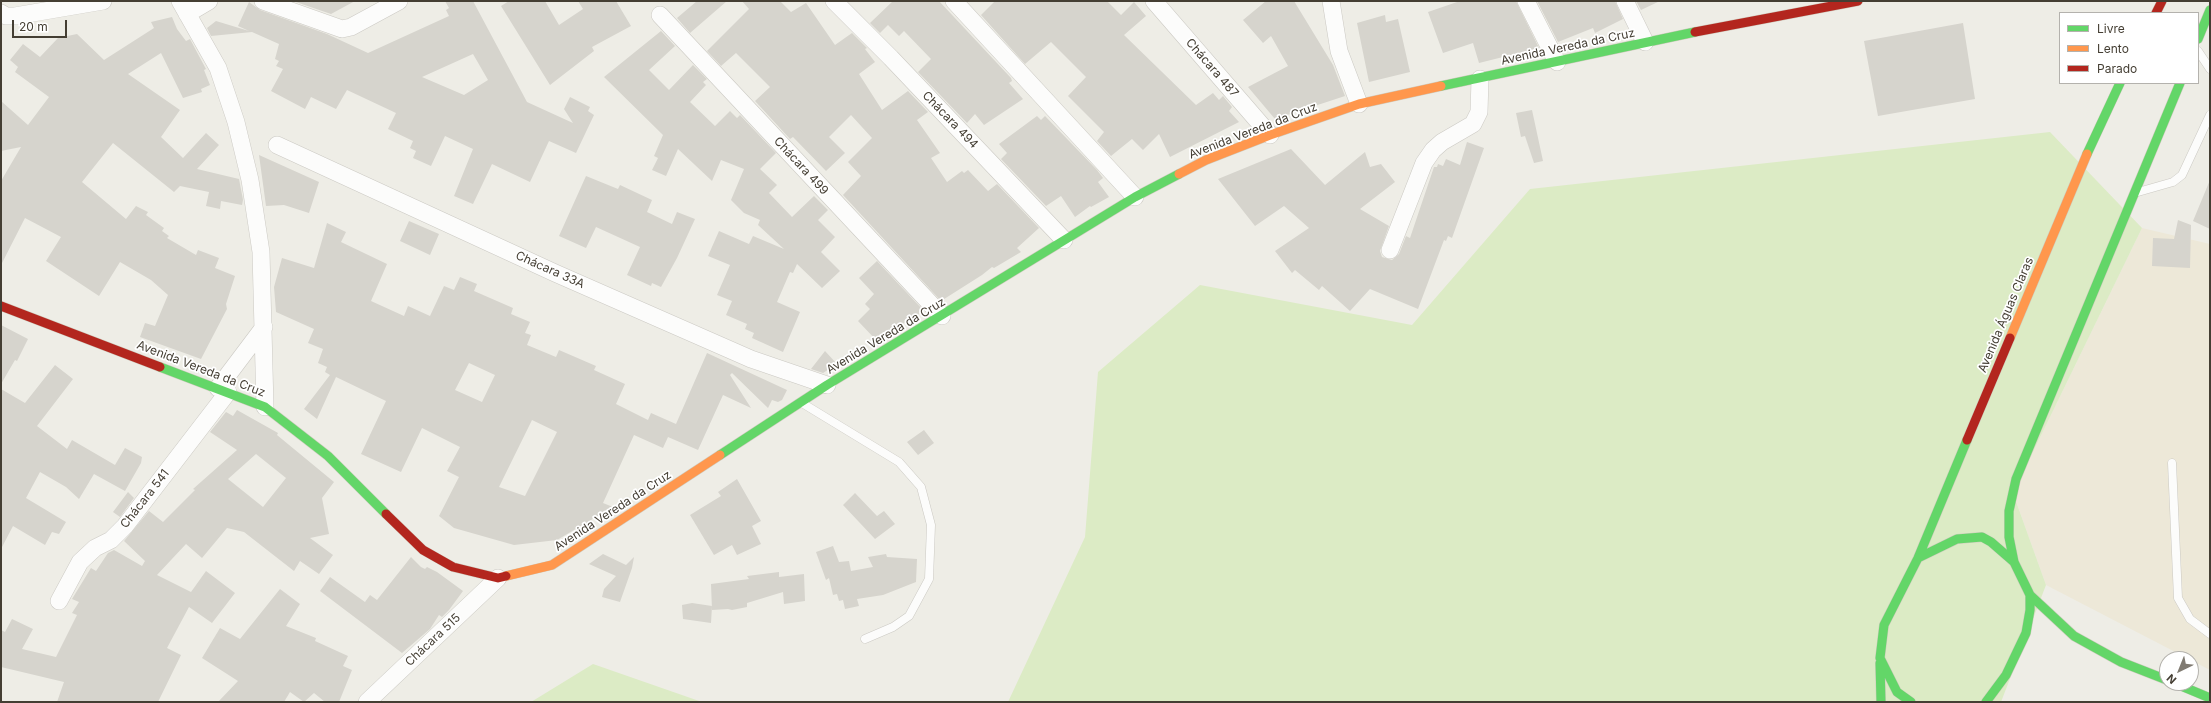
<!DOCTYPE html>
<meta charset="utf-8">
<style>
body{margin:0}
#map{position:relative;width:2211px;height:703px;overflow:hidden;background:#eeede6;font-family:Inter,sans-serif}
canvas{display:block}
.frame{position:absolute;inset:0;border:2px solid #443e33;pointer-events:none}
.legend{position:absolute;left:2059px;top:12px;width:140px;height:72px;box-sizing:border-box;background:#fff;border:1px solid #b4b2ad;margin:0;padding:5px 7px;list-style:none;font-size:12px;color:#443e33}
.legend li{display:flex;align-items:center;gap:8px;height:20px}
.legend b{width:20px;border:1px solid #b4b2ad}
.north{position:absolute;left:2159px;top:651px;width:40px;height:40px;box-sizing:border-box;background:#fff;border:1px solid #b4b2ad;border-radius:50%;rotate:223deg;font-size:11px;font-weight:700;line-height:16px;text-align:center;color:#443e33}
.north::after{content:'';display:block;margin:auto;width:14px;height:18px;background:#807b72;clip-path:polygon(50% 0,100% 100%,50% 72%,0 100%)}
.scale{position:absolute;left:12px;top:20px;width:55px;height:18px;box-sizing:border-box;border:2px solid #443e33;border-top:0;padding-left:5px;font-size:12px;line-height:14px;white-space:nowrap;color:#443e33;-webkit-text-stroke:3px #fff;paint-order:stroke}
</style>
<div id="map">
<canvas width="2211" height="703"></canvas>
<div class="frame"></div>
<ul class="legend">
<li><b style="height:5px;background:#63d668"></b>Livre</li>
<li><b style="height:5px;background:#ff974d"></b>Lento</li>
<li><b style="height:5px;background:#b3261e"></b>Parado</li>
</ul>
<div class="north">N</div>
<div class="scale">20 m</div>
</div>
<script>
const ctx = document.querySelector('canvas').getContext('2d');
ctx.lineJoin = 'round';
function fill(path, color) { ctx.fillStyle = color; ctx.fill(path, 'evenodd'); }
const toPath = rows => new Path2D(rows.map(r => 'M' + r).join(''));
function trace(path, color, width, dash) { ctx.strokeStyle = color; ctx.lineWidth = width; ctx.lineCap = dash ? 'butt' : 'round'; ctx.setLineDash(dash || []); ctx.stroke(path); }
function write(font, color, halo, rows, align = 'center') {
  ctx.font = font + ' Inter,sans-serif'; ctx.lineWidth = 3.5; ctx.setLineDash([]); ctx.textBaseline = 'middle'; ctx.strokeStyle = halo; ctx.fillStyle = color; for (const [text, x, y, turn = 0] of rows) {
    ctx.save(); ctx.translate(x, y); ctx.rotate((+turn || 0) * Math.PI / 180); ctx.textAlign = isNaN(turn) ? turn : align; if (halo) ctx.strokeText(text, 0, 0); ctx.fillText(text, 0, 0); ctx.restore();
  }
}
fill(toPath([
 [2142,228,2210,244,2210,670,2046,585,2013,493]
]), '#ede8d8');
fill(toPath([
 [2050,132,2142,228,2013,493,2046,585,2001,702,1008,702,1085,537,1098,372,1200,285,1412,325,1530,189],
 [593,664,702,702,531,702]
]), '#dcebc5');
fill(toPath([
 [293,1,355,1,331,14],
 [445,1,473,1,527,102,573,123,564,109,570,97,590,107,588,111,594,115,576,153,549,141,530,182,492,164,473,204,454,196,473,149,445,136,431,166,413,158,416,151,410,148,413,141,388,129,396,113,347,90,336,109,311,97,305,109,271,91,283,69,276,66,279,61,275,59,279,44,252,32,211,36,207,28,216,21,249,31,238,26,249,2,260,10,327,34,368,53,449,16,446,10,449,8],
 [473,54,488,80,464,95,422,77],
 [509,1,545,1,559,25,583,9,578,1,616,1,631,26,592,47,594,51,550,85,501,6],
 [697,1,727,1,690,33,677,18],
 [742,1,780,1,791,12,806,3,835,45,852,33,867,48,865,49,875,62,859,74,882,110,908,91,928,112,917,120,940,153,931,158,947,182,962,171,964,173,968,170,988,191,997,184,1039,228,1017,248,1021,252,994,268,992,267,982,275,941,301,843,195,861,176,848,162,872,138,851,115,829,137,845,153,826,171,793,137,790,139,755,101,770,87,736,53,721,66,707,51,749,9],
 [893,1,939,1,1011,78,1012,81,1009,83,1023,99,984,125,975,114,967,123,918,72,931,59,904,31,899,36,888,25,880,33,870,23],
 [995,1,1107,1,1121,15,1134,2,1146,16,1124,35,1196,105,1213,93,1219,100,1223,96,1232,107,1229,111,1239,122,1170,157,1159,134,1143,150,1132,139,1111,156,1097,141,1104,132,1068,96,1086,77,1051,42,1025,64,981,15],
 [1266,1,1294,1,1333,65,1345,96,1275,119,1248,87,1288,66,1271,36,1263,43,1243,20],
 [1460,1,1516,1,1539,48,1479,63,1473,43,1443,53,1428,12],
 [1537,1,1615,1,1623,19,1595,33,1593,28,1558,42],
 [1636,1,1660,1,1641,10],
 [1385,15,1386,22,1398,19,1410,72,1369,82,1357,23],
 [172,17,177,29,186,41,190,39,199,56,206,69,204,70,210,85,201,89,202,92,183,98,161,53,128,74,180,110,161,137,183,158,206,133,219,145,197,169,239,179,243,200,242,205,221,201,220,209,206,206,209,192,180,186,174,192,113,143,82,182,126,219,136,206,148,212,146,215,164,228,162,231,169,236,167,238,196,255,198,250,219,258,215,268,235,276,226,304,227,309,201,359,140,337,145,323,155,326,168,295,151,280,120,262,99,296,46,261,61,237,25,218,1,265,1,181,21,147,1,151,1,101,28,125,49,97,15,72,18,67,10,60,23,44,40,57,58,38,77,34,104,60,154,28,151,22],
 [1963,23,1975,99,1878,116,1864,41],
 [661,31,675,46,649,70,669,90,693,65,707,79,703,82,706,85,690,102,715,126,730,111,737,118,740,115,776,153,760,169,777,185,769,193,792,217,814,196,828,210,818,220,835,237,821,252,840,271,822,288,797,264,793,273,790,272,777,302,800,312,783,352,752,338,754,333,745,329,747,324,726,315,732,301,717,295,730,265,708,256,719,231,749,244,753,236,784,249,758,225,760,220,744,213,731,200,744,169,721,160,712,181,678,149,666,176,652,170,658,158,654,156,663,135,604,77],
 [1532,110,1543,161,1534,163,1525,136,1521,137,1516,113],
 [1037,116,1041,120,1045,116,1097,170,1103,178,1098,182,1109,197,1091,207,1090,206,1075,217,1061,196,1046,206,1001,159,1007,153,999,144],
 [1467,142,1484,148,1452,238,1448,236,1446,241,1444,240,1418,309,1370,289,1350,311,1322,286,1319,290,1295,270,1292,273,1275,251,1309,228,1284,206,1255,226,1218,179,1291,149,1325,185,1365,152,1370,167,1381,164,1395,182,1360,209,1389,226,1380,251,1382,257,1392,260,1399,254,1406,236,1410,238,1434,167,1437,167,1438,164,1443,166,1446,159,1460,165],
 [259,155,319,182,309,213,284,205,266,206],
 [586,176,618,189,620,185,652,200,647,212,672,224,677,212,695,219,677,258,661,287,652,283,651,286,627,275,640,247,596,227,586,248,559,236],
 [2210,180,2210,229,2193,221],
 [2178,220,2191,225,2190,268,2152,266,2153,238,2174,239],
 [409,221,439,234,430,255,400,241],
 [327,223,346,232,341,242,387,264,371,301,404,316,408,306,430,316,444,286,454,290,460,277,477,284,474,291,513,308,511,314,530,322,525,333,531,335,527,345,556,357,559,350,596,366,594,370,625,384,616,404,648,420,651,413,676,424,707,353,787,390,782,400,778,402,772,400,768,408,732,373,730,375,751,408,723,395,698,450,668,437,663,448,634,435,603,503,613,507,557,540,514,545,454,528,439,516,459,477,447,471,460,447,422,428,401,472,361,454,386,401,336,377,317,419,304,409,330,375,325,372,327,367,318,363,323,349,308,343,314,329,276,312,274,287,282,258,314,268],
 [469,363,495,375,482,402,455,390],
 [532,420,557,432,525,496,499,487],
 [877,261,924,311,876,340,858,321,870,309,865,304,874,294,859,278],
 [1,325,28,339,17,361,15,360,1,384],
 [825,351,837,364,823,373,811,369],
 [55,365,73,379,37,426,67,449,72,440,115,465,125,448,142,457,141,463,125,491,94,474,79,499,66,487,40,472,26,498,66,522,59,534,52,532,45,545,13,526,1,549,1,389,25,403],
 [237,410,278,433,277,435,334,482,322,498,329,534,310,538,333,555,319,574,300,561,294,571,244,532,227,528,202,558,186,544,157,575,191,592,206,571,235,593,212,623,189,607,167,648,181,655,158,702,57,702,64,682,1,667,1,630,5,632,12,619,33,629,22,649,56,657,77,615,72,613,79,602,72,599,91,568,96,571,108,553,114,550,142,566,145,561,124,541,149,511,163,522,195,490,193,489,237,450,210,432,226,412,233,416],
 [256,454,286,478,263,507,228,479],
 [924,430,934,443,918,455,907,442],
 [737,479,761,521,752,526,761,544,737,555,732,545,714,555,690,515,721,496,718,492],
 [128,492,134,498,120,517,113,512],
 [855,493,877,516,884,511,895,524,875,539,843,505],
 [833,546,839,562,849,561,851,571,873,567,868,557,886,554,887,557,917,559,916,582,883,595,857,599,859,606,845,609,843,600,839,601,837,594,833,595,829,578,826,580,816,552],
 [603,554,626,565,634,557,632,568,620,602,602,597,604,589,616,576,589,564],
 [411,557,421,567,425,569,427,567,437,572,463,591,449,610,442,617,439,615,430,629,402,653,320,591,330,577,365,602,370,595,377,600],
 [779,572,779,577,804,574,805,601,784,604,783,592,747,603,747,607,732,610,728,609,712,610,711,584,749,579,747,576],
 [280,589,300,604,286,626,316,638,315,641,348,656,343,666,352,670,339,702,325,702,314,693,304,702,290,692,284,702,218,702,238,681,202,658,220,628,240,639],
 [692,603,712,606,711,623,683,619,682,605]
]), '#d6d4cd');
const lane = toPath([
 [2198,51,2210,69],
 [2138,192,2173,182,2182,175,2210,115],
 [802,403,899,462,921,487,931,525,929,579,909,616,893,627,865,639],
 [2172,463,2178,598,2190,619,2210,634]
]);
const street = toPath([
 [180,1,218,68,236,122,250,180,261,252,265,407],
 [263,1,342,29,351,27,399,1],
 [834,1,891,58,1064,240],
 [954,1,1135,197],
 [1154,1,1270,135],
 [1331,1,1339,51,1359,104],
 [1526,1,1557,62],
 [1625,1,1645,42],
 [1,13,6,16,15,16,103,1],
 [187,14,209,1],
 [660,15,942,316],
 [277,145,555,273,751,359,827,385],
 [1390,250,1424,163,1433,150,1442,142,1473,124,1479,112,1480,79],
 [218,388,264,327],
 [59,601,80,562,95,548,111,540,125,526,228,392],
 [367,702,498,578]
]);
const fast = toPath([
 [2198,39,2210,10],
 [1441,86,1695,32],
 [2087,154,2120,83],
 [160,367,265,407,328,456,386,514],
 [720,455,827,385,1135,197,1179,174],
 [1918,558,1957,539,1982,537,1991,542,2014,562,2030,595,2030,610,2026,633,2006,675,1986,702],
 [2014,562,2009,537,2009,511,2016,479,2180,83],
 [2030,595,2074,636,2121,662,2167,680],
 [1880,663,1881,702],
 [2174,683,2210,698],
 [1911,702,1897,692,1880,658,1884,625,1918,558,1967,440]
]);
const slow = toPath([
 [1179,174,1206,160,1270,135,1359,104,1441,86],
 [2010,338,2087,154],
 [506,576,552,565,720,455]
]);
const jam = toPath([
 [2156,13,2162,1],
 [1695,32,1858,1],
 [1,306,160,367],
 [1967,440,2010,338],
 [386,514,423,550,453,567,498,578,506,576]
]);
trace(lane, '#cbc9c3', 9);
trace(street, '#cbc9c3', 18);
trace(fast, '#cecabd', 10);
trace(slow, '#cecabd', 10);
trace(jam, '#cecabd', 10);
trace(lane, '#fcfcfb', 8);
trace(street, '#fcfcfb', 17);
trace(fast, '#63d668', 9);
trace(slow, '#ff974d', 9);
trace(jam, '#b3261e', 9);
write('12px', '#443e33', '#fff', [
 ["Avenida Vereda da Cruz",1568,47,-12],
 ["Chácara 487",1212,68,49],
 ["Chácara 494",950,120,46],
 ["Avenida Vereda da Cruz",1253,131,-21],
 ["Chácara 499",801,166,47],
 ["Chácara 33A",550,270,24],
 ["Avenida Águas Claras",2006,315,-67],
 ["Avenida Vereda da Cruz",886,336,-31],
 ["Avenida Vereda da Cruz",201,369,21],
 ["Chácara 541",145,499,-52],
 ["Avenida Vereda da Cruz",613,511,-33],
 ["Chácara 515",433,640,-43]
]);
</script>
